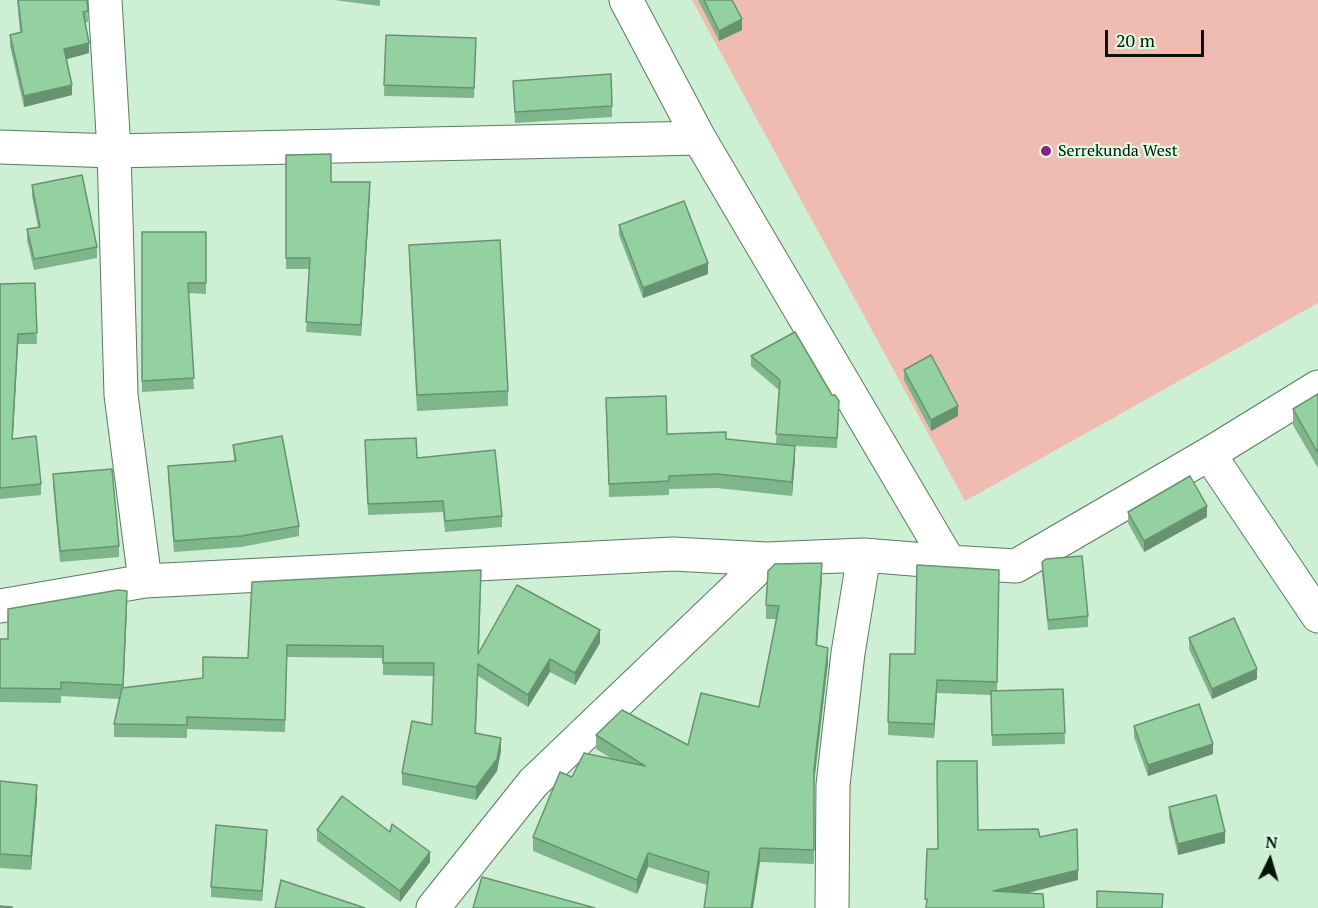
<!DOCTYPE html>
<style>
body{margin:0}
#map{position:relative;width:1318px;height:908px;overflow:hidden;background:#cdefd3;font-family:"PT Serif",serif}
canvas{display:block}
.north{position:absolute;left:1240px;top:830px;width:60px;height:60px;-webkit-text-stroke:4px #dafce0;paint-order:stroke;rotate:5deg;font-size:16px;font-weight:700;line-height:24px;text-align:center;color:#08140b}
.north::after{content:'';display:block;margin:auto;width:21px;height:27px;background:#08140b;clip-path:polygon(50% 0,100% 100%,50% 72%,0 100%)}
.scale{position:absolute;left:1105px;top:30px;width:99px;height:27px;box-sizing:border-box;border:3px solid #08140b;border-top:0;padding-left:8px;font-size:18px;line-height:21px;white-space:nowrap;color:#08140b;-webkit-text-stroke:4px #dafce0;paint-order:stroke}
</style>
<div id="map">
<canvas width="1318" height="908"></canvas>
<div class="north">N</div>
<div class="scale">20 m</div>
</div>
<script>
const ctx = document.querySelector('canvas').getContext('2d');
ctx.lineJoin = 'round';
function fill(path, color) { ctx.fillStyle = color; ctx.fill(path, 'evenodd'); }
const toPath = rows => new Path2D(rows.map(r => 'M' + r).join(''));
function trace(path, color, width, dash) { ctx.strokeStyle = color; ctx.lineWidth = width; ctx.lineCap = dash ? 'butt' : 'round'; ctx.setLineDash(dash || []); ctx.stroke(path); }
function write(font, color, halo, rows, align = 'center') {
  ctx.font = font + ' "PT Serif",serif'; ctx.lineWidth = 4.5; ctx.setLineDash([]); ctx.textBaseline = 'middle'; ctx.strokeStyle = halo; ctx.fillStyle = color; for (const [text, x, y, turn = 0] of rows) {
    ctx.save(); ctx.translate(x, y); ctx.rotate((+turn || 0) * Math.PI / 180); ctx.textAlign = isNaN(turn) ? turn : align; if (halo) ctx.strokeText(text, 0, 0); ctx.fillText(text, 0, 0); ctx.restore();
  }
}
fill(toPath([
 [692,0,1318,0,1318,303,965,501]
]), '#f0bbb1');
const minor = toPath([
 [105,0,114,151,121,395,145,581],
 [626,0,699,138,949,562],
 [0,147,114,151,699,138],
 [1209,454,1318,616],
 [0,606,145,581,673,554,767,559,864,555,949,562,1016,566,1209,454,1318,387],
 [433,908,533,783,767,559],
 [832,908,833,785,848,653,864,555]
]);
trace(minor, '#5b7a61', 35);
trace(minor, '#fff', 33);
fill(toPath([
 [17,0,87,0,88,22,85,22,89,53,66,59,72,95,24,107,10,46,10,35,20,32],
 [334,0,380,0,380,6],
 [698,0,732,0,742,30,719,41],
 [386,35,476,38,474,98,384,96],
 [513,81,612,106,612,117,515,123],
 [286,155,331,182,370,193,361,336,306,332,310,269,286,269],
 [32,185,97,247,97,258,34,270,27,240,27,229,38,227,32,196],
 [619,225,708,274,643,298,619,235],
 [142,232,206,232,206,294,188,293,194,389,142,392],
 [409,245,508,391,508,406,417,411,409,260],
 [35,283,37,344,18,344,13,438,41,484,41,495,0,499,0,284],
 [751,356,839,412,837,448,795,446,795,459,792,496,717,488,669,489,669,495,609,497,606,398,667,434,776,444,779,390,751,366],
 [904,370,958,416,931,431,904,380],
 [1318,394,1318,468,1293,425,1293,409],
 [365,440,417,458,502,516,502,527,445,532,443,512,368,515],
 [233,445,299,526,299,536,241,547,174,552,168,477,168,466,234,461],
 [53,474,119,546,119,557,60,562,53,485],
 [1128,512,1207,517,1144,552,1128,523],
 [1042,562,1088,616,1088,627,1048,630,1042,572],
 [999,570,997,691,1063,689,1065,744,992,746,991,695,937,693,934,738,888,735,888,722,915,654],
 [822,577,817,646,828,662,814,783,814,864,760,862,707,885,648,867,637,894,533,851,533,837,572,777,612,759,596,749,596,735,688,745,759,707,777,619,766,619,766,605],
 [481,583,479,653,600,643,575,685,550,672,528,707,478,676,476,733,501,751,497,771,476,800,402,785,402,773,432,725,433,676,383,675,383,658,287,657,285,732,187,729,187,738,114,737,114,724,120,699,61,696,61,703,0,702,0,639,8,639,127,605,123,688,203,678,248,658],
 [1189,638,1257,679,1212,699,1189,649],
 [1134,726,1213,754,1148,776,1134,737],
 [0,781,37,799,31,870,0,868],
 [1169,807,1225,843,1178,855,1169,817],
 [317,830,430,862,400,902,317,841],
 [267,840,262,901,211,897,211,887]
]), '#7eb58a');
fill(toPath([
 [742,19,742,30,719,41,719,31],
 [89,43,89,53,64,60,64,49],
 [72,85,72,95,24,107,24,96],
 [370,182,370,193,361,336,361,325],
 [708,263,708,274,643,298,643,288],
 [18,334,18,344,12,449,12,439],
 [958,406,958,416,931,431,931,420],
 [795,446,795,459,792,496,792,482],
 [1207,506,1207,517,1144,552,1144,541],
 [822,563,822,577,816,659,816,645],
 [127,591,127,605,123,700,123,685],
 [600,630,600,643,575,685,575,673],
 [828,648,828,662,814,783,814,864,814,769],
 [550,659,550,672,528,707,528,695],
 [1257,669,1257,679,1212,699,1212,689],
 [937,680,937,693,934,738,934,724],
 [501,738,501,751,497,771,476,800,476,787],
 [1213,744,1213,754,1148,776,1148,765],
 [37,785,37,799,31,870,31,856],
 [267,830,267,840,262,901,262,891],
 [1225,832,1225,843,1178,855,1178,844],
 [760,848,760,862,753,908,751,908],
 [430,852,430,862,400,902,400,891],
 [648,853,648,867,637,894,637,880],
 [1078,870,1078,880,993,902,993,891]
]), '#679370');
const building = toPath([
 [18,0,87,0,88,11,83,12,89,43,64,49,72,85,24,96,10,35,22,32,18,0],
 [704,0,732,0,742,19,719,31,704,0],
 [386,35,476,38,474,88,384,85,386,35],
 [611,74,612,106,515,112,513,81,611,74],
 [331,154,331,182,370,182,361,325,306,322,310,258,286,258,286,155,331,154],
 [82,175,97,247,34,259,27,229,40,227,32,185,82,175],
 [684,201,708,263,643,288,619,225,684,201],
 [142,232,206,232,206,283,188,283,194,378,142,381,142,232],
 [500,240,508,391,417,395,409,245,500,240],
 [35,283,37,333,18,334,12,439,36,436,41,484,0,488,0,284,35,283],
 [795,332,832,395,835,395,839,401,837,438,776,434,780,380,751,356,795,332],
 [931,355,958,406,931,420,904,370,931,355],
 [1318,394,1318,453,1293,409,1318,394],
 [666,396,667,434,726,432,726,439,795,446,792,482,717,474,669,476,669,481,609,484,606,398,666,396],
 [282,436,299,526,241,536,174,541,168,466,236,461,233,445,282,436],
 [416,438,417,458,495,450,502,516,445,521,443,501,368,504,365,440,416,438],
 [112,469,119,546,60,551,53,474,112,469],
 [1190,476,1207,506,1144,541,1128,512,1190,476],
 [1082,556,1088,616,1048,620,1042,562,1046,559,1082,556],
 [822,563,816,645,828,648,814,769,814,850,760,848,751,908,704,908,709,872,648,853,637,880,533,837,560,772,572,777,584,753,645,766,596,735,622,710,688,745,701,693,759,707,779,606,766,605,768,571,775,564,822,563],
 [917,565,999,570,997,682,937,680,934,724,888,722,890,654,915,654,917,565],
 [481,570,478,654,517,585,600,630,575,673,550,659,528,695,478,664,475,733,501,738,497,759,476,787,402,773,412,721,432,725,434,663,383,663,383,646,287,645,285,720,187,717,187,725,114,724,122,688,203,678,203,657,248,658,252,582,481,570],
 [118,590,127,591,123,685,61,682,61,689,0,688,0,639,8,639,8,609,118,590],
 [1234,618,1257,669,1212,689,1189,638,1234,618],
 [1063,689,1065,733,992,735,991,691,1063,689],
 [1199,704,1213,744,1148,765,1134,726,1199,704],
 [937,761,977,761,978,830,1038,829,1040,837,1077,829,1078,870,993,891,1043,894,1044,908,926,908,927,899,925,899,927,849,938,849,937,761],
 [0,781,37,785,31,856,0,854,0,781],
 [1216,795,1225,832,1178,844,1169,807,1216,795],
 [342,796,390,832,392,824,430,852,400,891,317,830,342,796],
 [216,825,267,830,262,891,211,887,216,825],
 [482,877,595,908,473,908,482,877],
 [281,880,365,908,275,908,281,880],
 [1097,891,1163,894,1162,908,1097,908,1097,891],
 [0,906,12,907,12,908,0,908,0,906]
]);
fill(building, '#93d2a0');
trace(building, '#679370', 1.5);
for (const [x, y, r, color] of [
 [1046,151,6,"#8a2085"]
]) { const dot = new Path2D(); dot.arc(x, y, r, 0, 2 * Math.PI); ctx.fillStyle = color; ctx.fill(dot); trace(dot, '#dafce0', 2); }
write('16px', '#08140b', '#dafce0', [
 ["Serrekunda West",1058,151]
], 'left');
</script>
